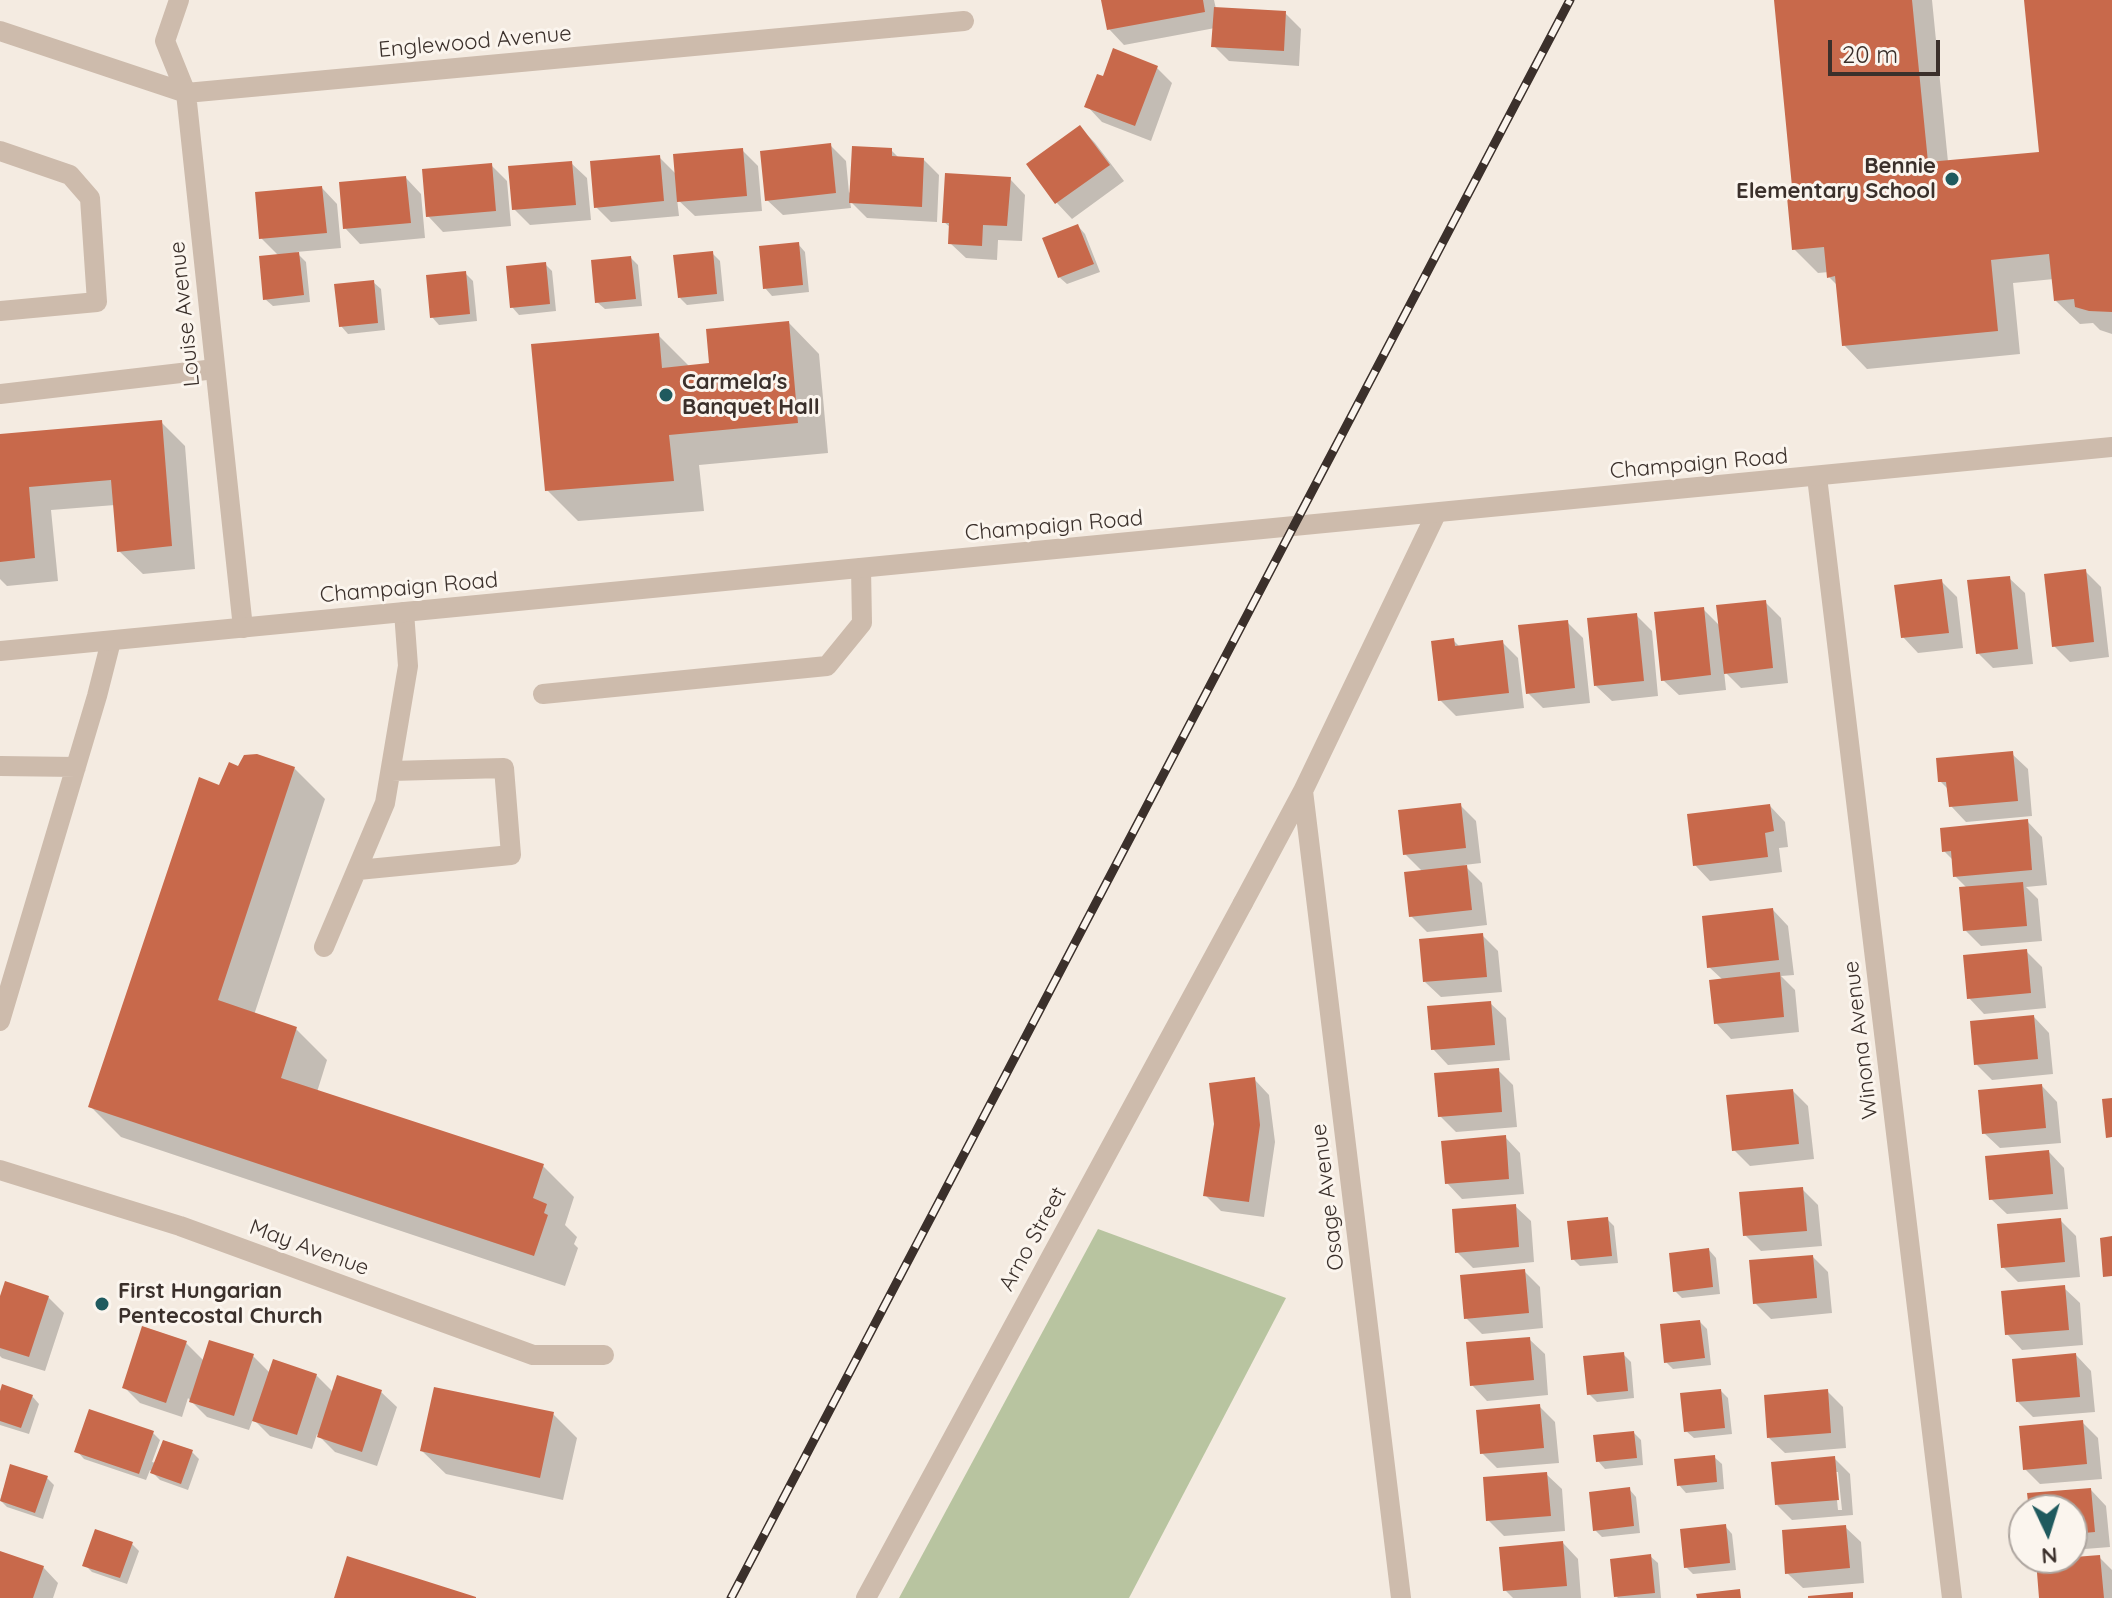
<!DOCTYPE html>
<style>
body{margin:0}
#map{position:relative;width:2112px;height:1598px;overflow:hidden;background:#f4ebe1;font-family:Quicksand,sans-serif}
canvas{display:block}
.north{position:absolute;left:2008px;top:1494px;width:80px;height:80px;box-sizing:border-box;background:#fbf5ee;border:2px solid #aea6a0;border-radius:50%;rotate:176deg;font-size:22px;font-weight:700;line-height:32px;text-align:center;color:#3b302b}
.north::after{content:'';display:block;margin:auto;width:28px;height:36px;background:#1f5a5e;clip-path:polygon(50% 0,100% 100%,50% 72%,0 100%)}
.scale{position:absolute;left:1828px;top:40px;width:112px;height:36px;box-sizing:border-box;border:4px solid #3b302b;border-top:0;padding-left:10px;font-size:24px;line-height:28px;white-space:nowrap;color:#3b302b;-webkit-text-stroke:6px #fbf5ee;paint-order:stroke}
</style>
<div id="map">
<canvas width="2112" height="1598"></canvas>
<div class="north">N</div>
<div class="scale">20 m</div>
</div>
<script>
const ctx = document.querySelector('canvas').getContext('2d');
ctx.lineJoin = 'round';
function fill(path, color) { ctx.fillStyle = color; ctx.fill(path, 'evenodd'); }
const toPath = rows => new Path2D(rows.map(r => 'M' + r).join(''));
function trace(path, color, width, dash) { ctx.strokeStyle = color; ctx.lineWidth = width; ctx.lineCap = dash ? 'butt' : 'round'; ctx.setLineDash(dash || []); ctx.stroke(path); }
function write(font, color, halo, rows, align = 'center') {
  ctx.font = font + ' Quicksand,sans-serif'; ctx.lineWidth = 6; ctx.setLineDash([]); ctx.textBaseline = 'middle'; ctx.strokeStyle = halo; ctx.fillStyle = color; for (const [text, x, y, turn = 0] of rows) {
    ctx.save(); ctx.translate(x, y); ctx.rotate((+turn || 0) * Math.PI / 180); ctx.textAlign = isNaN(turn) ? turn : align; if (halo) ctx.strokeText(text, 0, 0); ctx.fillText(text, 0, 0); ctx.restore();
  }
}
fill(toPath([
 [1098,1229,1286,1298,1129,1598,899,1598]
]), '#b8c4a0');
fill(toPath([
 [1103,0,1214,0,1216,9,1285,13,1301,29,1299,66,1229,61,1214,46,1215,28,1124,45,1109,29],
 [1776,0,1932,0,1948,162,2041,154,2026,0,2112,0,2112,334,2100,330,2093,323,2080,324,2056,301,2054,279,2013,283,2020,354,1867,369,1844,345,1838,286,1829,277,1829,272,1818,273,1794,249,1795,199],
 [1157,68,1172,83,1151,141,1102,122,1087,106,1104,78],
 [1080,127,1095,143,1124,181,1072,219,1057,203,1029,165],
 [830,145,846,161,849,193,891,150,899,158,924,160,939,175,937,222,867,218,850,201,851,208,783,215,767,200],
 [742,150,758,166,762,211,695,216,677,199,679,216,611,222,596,207,659,157,677,175],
 [571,163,587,178,591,220,530,225,514,209],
 [491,165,507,181,511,226,443,232,428,216],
 [406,178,421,194,425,238,360,244,345,228],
 [1010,179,1025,195,1022,241,998,240,997,260,966,258,950,243,951,228,944,222],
 [322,188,337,204,341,248,296,252,306,262,310,302,273,306,265,299,279,256,261,238],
 [1078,226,1085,234,1100,272,1067,284,1059,277],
 [798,244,805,252,809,292,772,296,765,288],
 [712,253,720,261,724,301,687,305,680,298],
 [631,258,638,265,642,306,605,309,597,302],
 [545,264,552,271,556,311,519,315,512,307],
 [465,273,473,281,477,321,439,325,432,317],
 [373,282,381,289,385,330,348,334,341,326],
 [789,323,819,354,828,453,699,465,704,511,578,521,547,490,658,335,690,367,711,365],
 [161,422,185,446,195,569,143,574,119,551,115,505,51,510,58,581,7,586,0,579,0,436],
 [2085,571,2101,587,2109,657,2070,662,2054,646],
 [2009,578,2025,593,2033,664,1993,668,1978,653],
 [1941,581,1957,597,1963,648,1918,653,1903,637],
 [1765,602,1781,618,1788,683,1741,688,1724,671,1726,690,1679,695,1663,680,1703,609,1721,627],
 [1636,615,1652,631,1658,696,1612,701,1596,686],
 [1567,622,1583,638,1590,703,1543,708,1528,693],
 [1453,640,1460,647,1502,642,1518,658,1524,708,1456,716,1440,700],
 [2012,754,2028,769,2032,816,1966,822,1951,806,1949,790,1940,781],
 [239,768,294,768,325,799,254,1015,296,1029,327,1060,317,1092,543,1166,574,1197,565,1225,577,1237,574,1244,578,1248,565,1286,121,1137,90,1106,220,787],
 [1460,805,1476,821,1481,863,1464,865,1482,883,1487,925,1427,932,1411,916,1423,872,1405,854],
 [1770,806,1785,822,1788,847,1779,848,1782,872,1710,881,1695,865],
 [2027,821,2042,837,2047,885,2026,887,2038,899,2042,941,1981,946,1965,930,1968,889,1955,876,1954,861,1944,851],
 [1773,910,1788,926,1794,975,1781,976,1795,990,1799,1032,1731,1039,1716,1023,1723,980,1709,967],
 [1482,935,1498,951,1502,992,1441,997,1425,982],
 [2027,952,2042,967,2046,1008,1984,1014,1969,998],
 [1490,1003,1506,1018,1510,1060,1448,1065,1433,1049],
 [2034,1017,2049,1033,2053,1074,1992,1080,1976,1064],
 [1498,1070,1513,1085,1517,1127,1456,1132,1440,1116],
 [1254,1079,1269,1095,1275,1142,1264,1217,1221,1211,1205,1195],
 [2042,1086,2057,1102,2061,1143,2000,1148,1984,1133],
 [1793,1091,1808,1106,1814,1159,1750,1166,1734,1150],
 [1505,1137,1520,1153,1524,1194,1462,1199,1447,1183],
 [2049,1152,2064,1168,2068,1209,2007,1214,1991,1199],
 [1802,1189,1818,1205,1822,1246,1761,1251,1745,1235],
 [1515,1206,1531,1221,1534,1262,1473,1268,1457,1252],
 [1607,1219,1614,1226,1618,1263,1580,1266,1573,1259],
 [2060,1220,2076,1236,2080,1277,2018,1282,2003,1267],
 [1709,1250,1716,1258,1720,1294,1682,1298,1675,1291],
 [1813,1257,1828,1272,1832,1313,1771,1319,1755,1303],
 [1524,1271,1540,1287,1543,1328,1482,1334,1466,1318],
 [2064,1288,2080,1303,2083,1345,2022,1350,2007,1334],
 [48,1297,64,1313,45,1371,2,1358,0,1356,0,1302],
 [1700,1322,1707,1329,1711,1365,1673,1369,1666,1362],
 [1529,1339,1545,1354,1548,1395,1487,1401,1472,1385],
 [186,1343,204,1361,253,1356,270,1373,316,1375,334,1393,381,1392,397,1407,377,1466,335,1452,317,1434,312,1449,270,1436,253,1419,249,1430,207,1417,188,1398,182,1417,140,1403,124,1387],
 [1623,1354,1631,1362,1634,1398,1597,1402,1589,1394],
 [2076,1355,2091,1371,2095,1412,2033,1417,2018,1402],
 [1721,1391,1728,1398,1732,1434,1694,1438,1686,1431],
 [1827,1391,1843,1407,1846,1448,1785,1453,1769,1438],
 [32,1396,39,1404,29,1434,0,1425,0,1397],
 [1539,1406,1555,1422,1559,1463,1497,1468,1482,1453],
 [553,1414,577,1438,563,1500,446,1474,422,1451],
 [2082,1422,2098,1438,2102,1479,2040,1484,2025,1469],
 [153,1433,160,1440,152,1462,156,1463,192,1452,199,1459,188,1490,160,1480,150,1470,146,1480,84,1459,77,1451],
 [1634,1433,1641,1440,1643,1465,1605,1469,1598,1461],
 [1714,1457,1722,1464,1724,1489,1686,1493,1679,1485],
 [1834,1458,1850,1474,1853,1515,1792,1520,1777,1505],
 [1834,1472,1838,1472,1842,1510,1838,1510],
 [11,1466,47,1478,54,1485,43,1519,7,1507,0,1500],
 [1546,1474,1562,1489,1565,1531,1504,1536,1488,1520],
 [1629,1489,1636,1497,1640,1533,1602,1537,1595,1530],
 [2091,1490,2106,1506,2110,1547,2072,1550,2072,1510,2031,1510],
 [1725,1526,1732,1534,1736,1570,1693,1574,1686,1567],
 [1845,1527,1861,1542,1864,1583,1803,1588,1787,1573],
 [1563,1543,1578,1559,1581,1598,1513,1598,1505,1590],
 [132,1544,139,1551,127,1584,92,1572,85,1565],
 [0,1553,43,1567,58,1583,53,1598,0,1598],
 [1650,1556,1658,1563,1661,1598,1618,1598,1616,1596],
 [2099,1557,2112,1570,2112,1598,2041,1598]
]), '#0003');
fill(toPath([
 [1101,0,1203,0,1205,12,1107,30],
 [1774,0,1912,0,1928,162,2039,152,2024,0,2112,0,2112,312,2089,311,2075,307,2074,299,2054,301,2049,254,2000,259,1991,260,1998,331,1842,346,1835,276,1827,278,1824,247,1792,250,1787,197,1793,197],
 [1214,7,1286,11,1284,51,1211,47],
 [1113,48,1158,66,1135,126,1084,107,1097,74,1103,76],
 [1080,125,1110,165,1055,204,1026,164],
 [831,143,836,193,765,201,760,151],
 [852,146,892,148,892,156,924,158,922,207,849,203],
 [743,148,747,196,677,202,673,154],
 [660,155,664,201,594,208,590,161],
 [572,161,576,205,512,210,508,166],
 [492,163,496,211,426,217,422,169],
 [945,173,1011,177,1007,226,983,225,982,246,948,244,949,223,942,223],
 [406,176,411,223,343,229,339,182],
 [322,186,327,233,259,239,255,192],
 [1078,224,1094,264,1058,278,1042,238],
 [799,242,803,285,763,289,759,246],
 [713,251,717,294,678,298,673,255],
 [299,252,304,295,263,300,259,256],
 [631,256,636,299,595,303,591,260],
 [546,262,550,304,510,308,506,266],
 [466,271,470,314,430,318,426,275],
 [374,280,378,323,339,327,334,284],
 [789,321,798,423,669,435,674,481,545,491,531,344,659,333,662,368,709,363,706,329],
 [162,420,172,546,117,552,111,480,29,487,35,558,0,562,0,434],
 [2086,569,2094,642,2052,647,2044,574],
 [2010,576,2018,649,1976,654,1967,580],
 [1942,579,1949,633,1901,638,1894,585],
 [1766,600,1773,668,1724,674,1716,605],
 [1704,607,1711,675,1661,681,1654,612],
 [1637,613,1644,681,1594,686,1587,618],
 [1568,620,1575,688,1526,694,1518,625],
 [1454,638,1455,646,1503,640,1509,693,1438,701,1431,641],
 [2013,751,2018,801,1949,807,1946,782,1938,782,1936,758],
 [257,754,295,767,218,1000,297,1027,281,1078,544,1164,533,1198,547,1204,544,1213,548,1215,534,1256,88,1107,199,777,219,785,229,762,238,766,244,755],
 [1461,803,1466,848,1403,855,1398,810],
 [1770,804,1774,831,1765,833,1768,857,1693,866,1687,814],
 [2028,819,2032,870,1953,877,1951,851,1942,852,1940,828],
 [1467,865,1472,910,1409,917,1404,872],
 [2023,882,2027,926,1963,931,1959,887],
 [1773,908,1779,960,1707,968,1702,916],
 [1483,933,1487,977,1423,982,1419,939],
 [2027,949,2031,993,1967,999,1963,955],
 [1780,972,1784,1017,1714,1024,1709,980],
 [1491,1001,1495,1045,1431,1050,1427,1006],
 [2034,1015,2038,1059,1974,1065,1970,1021],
 [1499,1068,1502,1112,1438,1117,1434,1073],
 [1255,1077,1260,1125,1249,1202,1203,1196,1214,1124,1209,1083],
 [2042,1084,2046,1128,1982,1134,1978,1090],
 [1793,1089,1799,1144,1732,1151,1726,1095],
 [2112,1098,2112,1137,2106,1138,2102,1099],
 [1506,1135,1509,1179,1445,1184,1441,1141],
 [2049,1150,2053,1194,1989,1200,1985,1156],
 [1803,1187,1807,1231,1743,1236,1739,1192],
 [1516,1204,1519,1247,1455,1253,1452,1209],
 [1608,1217,1612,1256,1571,1260,1567,1221],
 [2061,1218,2065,1262,2001,1268,1997,1224],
 [2112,1236,2112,1276,2103,1277,2100,1238],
 [1709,1248,1713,1287,1673,1292,1669,1253],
 [1813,1255,1817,1298,1753,1304,1749,1260],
 [1525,1269,1529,1313,1464,1319,1460,1275],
 [5,1281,49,1296,29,1357,0,1348,0,1296],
 [2065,1285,2069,1330,2005,1335,2001,1291],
 [1700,1320,1705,1358,1664,1363,1660,1324],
 [142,1326,187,1341,166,1403,122,1388],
 [1530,1337,1534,1380,1470,1386,1466,1342],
 [209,1340,254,1354,234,1416,189,1402],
 [1624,1352,1628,1391,1587,1395,1583,1356],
 [2076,1353,2080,1397,2016,1402,2012,1359],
 [273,1359,317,1374,297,1435,252,1421],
 [337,1375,382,1390,362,1452,317,1437],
 [2,1384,33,1395,21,1428,0,1421,0,1391],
 [434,1387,554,1412,540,1478,420,1451],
 [1721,1389,1725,1428,1684,1432,1680,1393],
 [1828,1389,1831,1433,1767,1438,1764,1395],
 [1540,1404,1544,1448,1480,1454,1476,1410],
 [89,1409,154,1431,139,1474,74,1452],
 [2083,1420,2087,1464,2023,1470,2019,1426],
 [1634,1431,1637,1458,1596,1462,1593,1435],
 [163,1440,193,1450,181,1484,150,1473],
 [1715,1455,1717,1482,1677,1486,1674,1459],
 [1835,1456,1839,1500,1775,1505,1771,1462],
 [10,1464,48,1476,35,1513,0,1501],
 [1547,1472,1551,1516,1486,1521,1483,1477],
 [1630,1487,1634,1526,1593,1531,1589,1492],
 [2091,1488,2095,1532,2072,1534,2072,1510,2029,1510,2027,1493],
 [1726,1524,1730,1563,1684,1568,1680,1529],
 [1846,1525,1850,1568,1785,1574,1782,1530],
 [95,1529,133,1542,120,1578,82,1566],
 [1563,1541,1567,1586,1503,1591,1499,1547],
 [0,1551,44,1566,33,1598,0,1598],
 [1651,1554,1655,1593,1614,1597,1610,1559],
 [2100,1555,2104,1598,2039,1598,2036,1560],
 [347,1556,476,1597,476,1598,334,1598],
 [1740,1589,1741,1598,1697,1598,1696,1594],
 [1853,1592,1853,1598,1808,1598,1808,1596]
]), '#c8694b');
trace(toPath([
 [0,151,70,175,90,198,97,302,0,311],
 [0,394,215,369],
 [543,694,827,666,862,623,861,568],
 [0,766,76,767],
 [358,870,511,855,504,768,391,771],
 [324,947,385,803,408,666,404,612],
 [0,1021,97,696,111,641],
 [866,1598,1243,903]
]), '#cdbbac', 20);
trace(toPath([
 [179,0,165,41,186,93,243,628],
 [0,31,186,93,964,21],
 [1817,477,1952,1598],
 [1243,903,1303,791],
 [0,1170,180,1226,533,1355,604,1355],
 [1401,1598,1303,791,1436,514]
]), '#cdbbac', 20);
trace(toPath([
 [0,651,2112,447]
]), '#cdbbac', 20);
const rail = toPath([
 [731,1598,1570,0]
]);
trace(rail, '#3b302b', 9);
trace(rail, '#fbf5ee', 6, [18]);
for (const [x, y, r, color] of [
 [1952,179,8,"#1f5a5e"],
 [666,395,8,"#1f5a5e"],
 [102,1304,8,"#1f5a5e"]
]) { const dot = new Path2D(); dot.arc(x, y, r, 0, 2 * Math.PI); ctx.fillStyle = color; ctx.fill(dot); trace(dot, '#fbf5ee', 3); }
write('22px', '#3b302b', '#fbf5ee', [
 ["Englewood Avenue",475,42,-5],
 ["Louise Avenue",185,314,-96],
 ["Champaign Road",1699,464,-5],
 ["Champaign Road",1054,526,-5],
 ["Champaign Road",409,588,-5],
 ["Winona Avenue",1861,1040,-97],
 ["Osage Avenue",1328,1197,-97],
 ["Arno Street",1033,1239,-61],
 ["May Avenue",309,1248,20]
]);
write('bold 22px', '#3b302b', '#fbf5ee', [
 ["Bennie",1936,166,"right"],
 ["Elementary School",1936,191,"right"],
 ["Carmela's",682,382],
 ["Banquet Hall",682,407],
 ["First Hungarian",118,1291],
 ["Pentecostal Church",118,1316]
], 'left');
</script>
